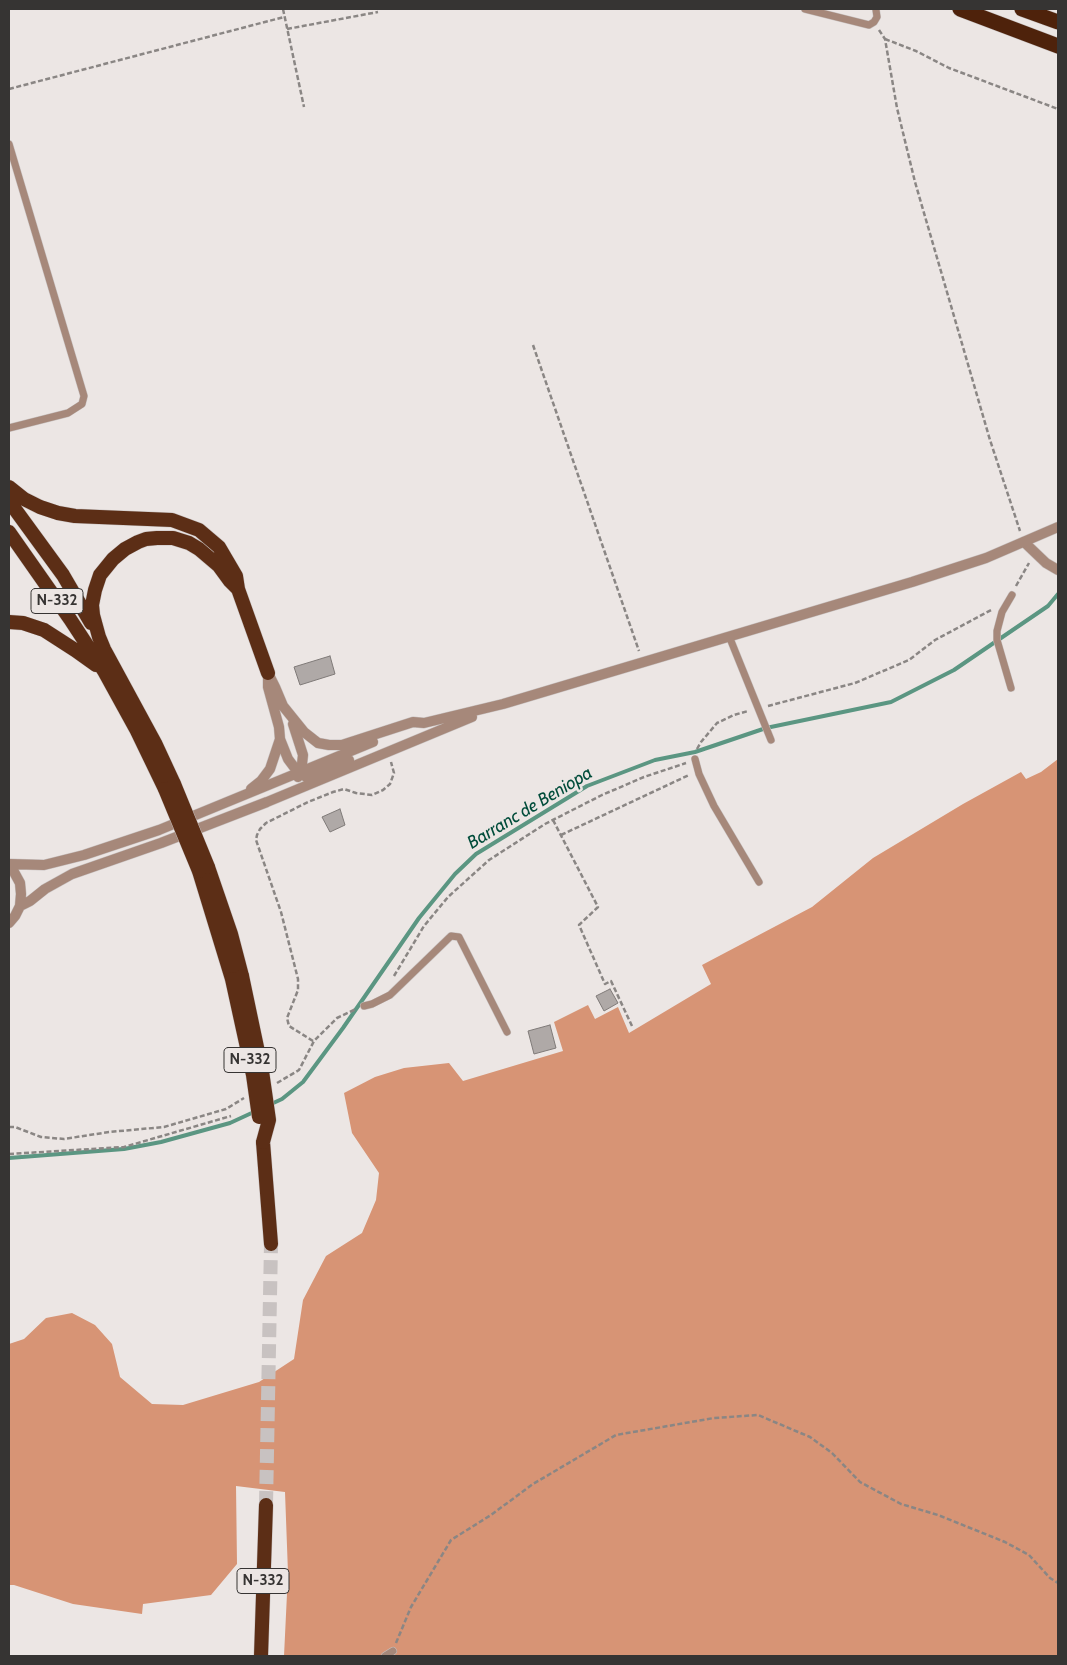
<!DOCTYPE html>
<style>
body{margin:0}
#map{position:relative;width:1067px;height:1665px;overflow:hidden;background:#ece6e4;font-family:Cabin,sans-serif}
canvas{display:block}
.frame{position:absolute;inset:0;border:10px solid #363433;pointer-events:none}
</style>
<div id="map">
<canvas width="1067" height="1665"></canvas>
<div class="frame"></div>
</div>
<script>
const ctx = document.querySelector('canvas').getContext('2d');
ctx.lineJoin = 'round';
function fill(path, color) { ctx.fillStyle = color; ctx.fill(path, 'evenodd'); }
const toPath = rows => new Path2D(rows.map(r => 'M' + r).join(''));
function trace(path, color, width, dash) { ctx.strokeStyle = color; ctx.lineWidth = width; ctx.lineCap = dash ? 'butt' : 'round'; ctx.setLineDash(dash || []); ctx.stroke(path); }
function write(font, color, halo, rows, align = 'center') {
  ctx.font = font + ' Cabin,sans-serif'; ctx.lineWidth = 5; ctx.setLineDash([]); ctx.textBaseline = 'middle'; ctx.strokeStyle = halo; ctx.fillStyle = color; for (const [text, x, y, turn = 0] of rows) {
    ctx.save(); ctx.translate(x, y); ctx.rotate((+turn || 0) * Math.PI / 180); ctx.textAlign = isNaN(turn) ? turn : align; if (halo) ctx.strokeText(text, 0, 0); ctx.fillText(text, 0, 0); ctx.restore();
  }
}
fill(toPath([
 [1058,759,1058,1656,284,1656,288,1573,285,1492,236,1486,237,1564,211,1595,143,1604,142,1614,73,1604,14,1585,9,1585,9,1344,24,1339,46,1318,72,1313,95,1325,112,1344,120,1377,152,1404,183,1405,259,1382,294,1359,303,1300,326,1256,362,1233,376,1200,379,1173,352,1133,344,1093,375,1077,404,1068,449,1063,463,1081,563,1051,554,1022,588,1005,595,1019,618,1007,629,1033,711,984,702,965,812,907,873,858,963,804,1021,772,1026,779,1041,772]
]), '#d79475');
trace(toPath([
 [269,1105,282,1099,303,1082,343,1028,419,918,455,874,476,854,587,786,655,760,695,752,766,728,891,702,954,670,1048,606,1058,594],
 [9,1158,124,1149,161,1142,230,1123,256,1111]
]), '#5b9682', 4);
const building = toPath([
 [330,656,335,674,300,685,294,667,330,656],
 [340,809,345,825,330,832,322,817,340,809],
 [610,989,618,1003,604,1011,596,996,610,989],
 [550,1025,556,1048,534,1054,528,1031,550,1025]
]);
fill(building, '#afa9a7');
trace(building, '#7f7a78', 1);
trace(toPath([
 [266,1505,271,1244]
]), '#c8c2c1', 14, [14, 7]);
const service = toPath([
 [805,9,869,25,874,22,877,17,876,10],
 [9,144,84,396,82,404,68,413,9,428],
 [729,636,771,740],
 [1011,688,997,640,997,631,1002,612,1012,595],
 [695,759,699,774,714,806,759,882],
 [364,1006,372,1004,390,995,451,936,459,937,507,1032],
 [385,1656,393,1651]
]);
const minor = toPath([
 [1024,542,1046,563,1058,570]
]);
const tertiary = toPath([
 [268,673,275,687,283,706,304,732,318,743,329,745,342,745,413,722,424,723,503,704,912,582,986,558,1058,527],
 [293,724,303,755,301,773,298,777],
 [280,739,288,759,294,767,306,777,349,760],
 [251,789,261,781,270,769,280,739,279,727,268,687,268,677],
 [9,864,44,865,84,855,159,830,373,742],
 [9,867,14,872,20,883,21,894,20,906,15,916,9,923],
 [20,906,30,901,45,889,72,874,161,843,267,802,472,717]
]);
const trunk = toPath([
 [9,487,24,499,40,507,58,513,75,516,172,520,199,530,219,547,236,576,238,589,268,673],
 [9,501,63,575,91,623],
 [9,532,70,619,104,671,137,731,165,789],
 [9,622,23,623,44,630,75,650,96,665],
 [174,784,155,743,104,649,99,637,93,615,92,605,95,590,100,575,113,559,125,549,138,542,146,539,157,538,173,538,189,543,199,549,219,566,230,581,238,589],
 [208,867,231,934,242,976],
 [199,871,232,979],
 [263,1142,271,1244],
 [261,1656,266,1505]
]);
const motorway = toPath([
 [960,9,1058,46],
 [1022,9,1058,22]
]);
trace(service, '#c8c2c1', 8);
trace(minor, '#c8c2c1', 11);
trace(tertiary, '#c8c2c1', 11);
trace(trunk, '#c8c2c1', 15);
trace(motorway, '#c8c2c1', 16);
trace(toPath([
 [283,9,304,107],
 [287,29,378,12],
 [879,30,885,39,897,108,915,182,990,440,1020,531],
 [885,39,916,51,949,68,981,80,1058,109],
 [9,89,284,17],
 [533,345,639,651],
 [1016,586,1029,563],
 [768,706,855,683,909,660,935,640,993,609],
 [697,749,701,742,717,723,734,715,748,711],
 [553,820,598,907,579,925,605,984,611,981,632,1026],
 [561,835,689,775],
 [394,976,424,926,448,897,489,860,545,824,602,795,644,777,686,763],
 [313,1041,289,1026,287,1018,298,990,298,979,281,912,256,840,257,835,260,829,266,823,308,802,333,792,344,789,356,793,372,795,383,790,390,784,394,773,391,762],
 [277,1083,299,1070,314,1041,337,1018,356,1009],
 [9,1127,15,1127,41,1137,64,1139,109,1132,164,1127,226,1109,244,1098],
 [9,1154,124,1147,231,1116],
 [396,1643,411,1607,451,1540,491,1515,533,1484,616,1435,714,1418,758,1415,810,1437,832,1453,860,1482,901,1504,938,1515,1005,1542,1029,1555,1050,1578,1058,1583]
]), '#8a8684', 2.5, [5, 2.5]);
trace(service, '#a6887a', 7);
trace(minor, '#a6887a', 10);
trace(tertiary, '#a6887a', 10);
trace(trunk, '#5c2e16', 14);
trace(motorway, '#4e220b', 15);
const trunkBridge = toPath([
 [174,784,208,867],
 [165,789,199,871],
 [242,976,262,1071,269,1120,263,1142],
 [232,979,253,1075,259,1117]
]);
trace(trunkBridge, '#c8c2c1', 15, []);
trace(trunkBridge, '#5c2e16', 14);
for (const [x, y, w] of [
 [57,601,52],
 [250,1060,52],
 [263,1581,52]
]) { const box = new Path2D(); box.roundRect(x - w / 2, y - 12.5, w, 25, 4); ctx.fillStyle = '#ece6e4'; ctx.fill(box); trace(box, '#363433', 1); }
write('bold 15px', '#363433', null, [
 ["N-332",57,601],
 ["N-332",250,1060],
 ["N-332",263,1581]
]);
write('italic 18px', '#004c3a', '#ece6e4', [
 ["Barranc de Beniopa",530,808,-31]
]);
</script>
